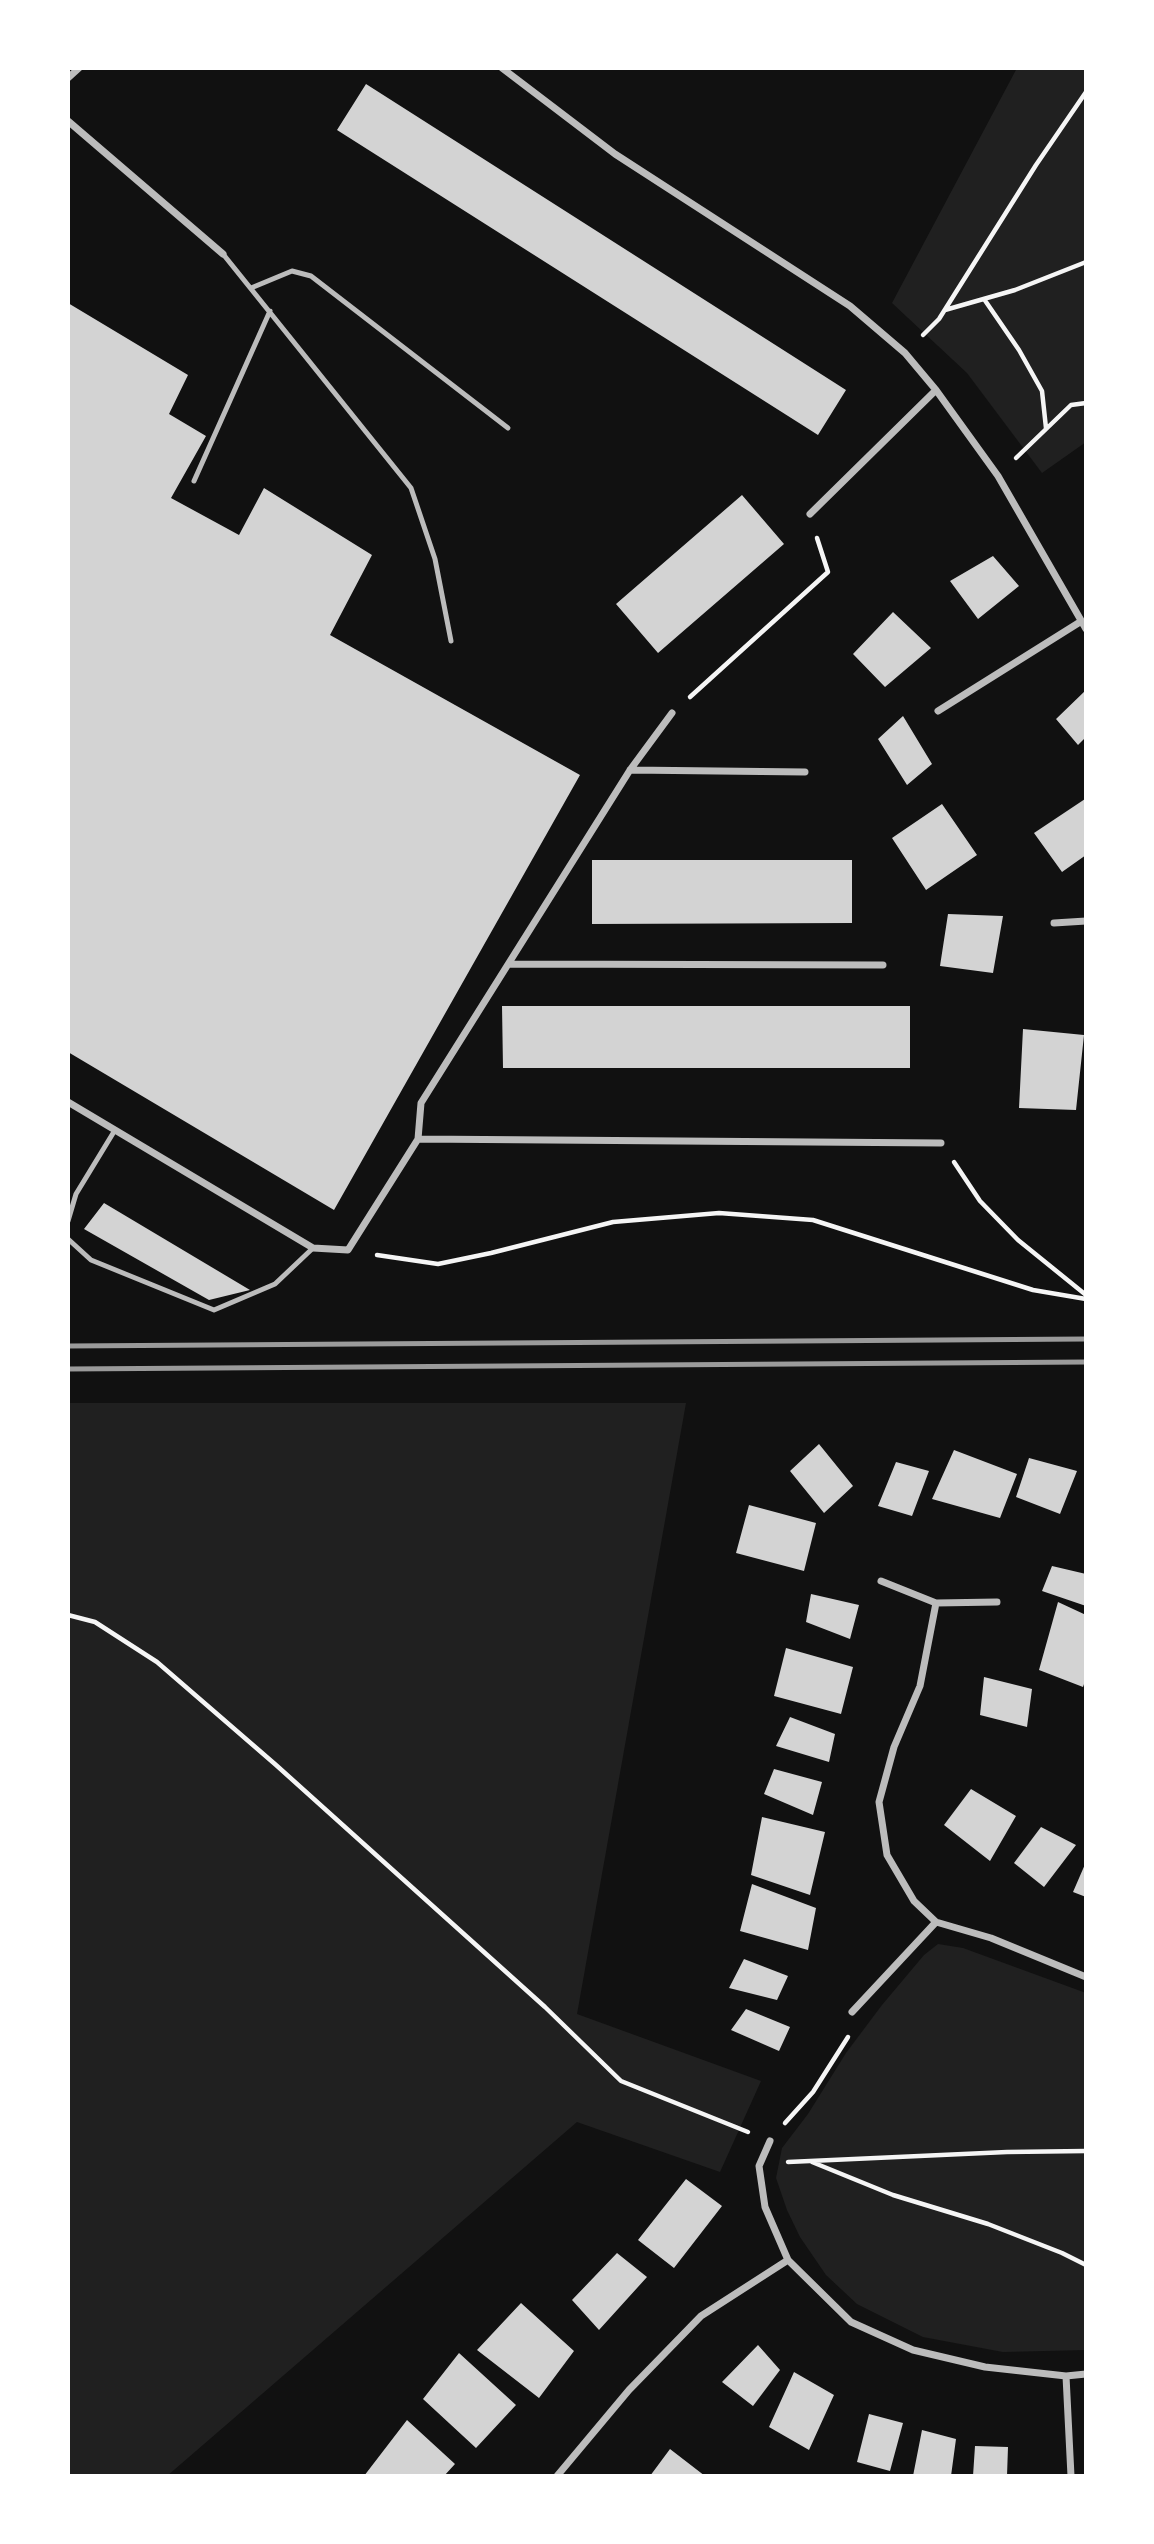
<!DOCTYPE html>
<style>
body{margin:0}
#map{position:relative;width:1154px;height:2544px;overflow:hidden;background:#111;font-family:Jost,sans-serif}
canvas{display:block}
.frame{position:absolute;inset:0;border:70px solid #fff;pointer-events:none}
</style>
<div id="map">
<canvas width="1154" height="2544"></canvas>
<div class="frame"></div>
</div>
<script>
const ctx = document.querySelector('canvas').getContext('2d');
ctx.lineJoin = 'round';
function fill(path, color) { ctx.fillStyle = color; ctx.fill(path, 'evenodd'); }
const toPath = rows => new Path2D(rows.map(r => 'M' + r).join(''));
function trace(path, color, width, dash) { ctx.strokeStyle = color; ctx.lineWidth = width; ctx.lineCap = dash ? 'butt' : 'round'; ctx.setLineDash(dash || []); ctx.stroke(path); }
fill(toPath([
 [1017,68,1086,68,1086,442,1042,473,967,373,892,303],
 [68,1403,686,1403,577,2014,761,2081,720,2172,577,2122,167,2476,68,2476],
 [938,1944,963,1948,1086,1993,1086,2350,1003,2352,923,2337,857,2304,826,2275,800,2237,787,2210,776,2178,782,2148,808,2114,846,2053,882,2005,924,1955]
]), '#202020');
fill(toPath([
 [366,84,846,390,818,435,337,130],
 [68,303,188,375,169,414,206,436,171,498,239,535,264,488,372,555,330,635,580,775,334,1210,68,1052],
 [742,495,784,544,658,653,616,604],
 [993,556,1019,586,978,619,950,581],
 [893,612,931,648,885,687,853,654],
 [1086,690,1086,737,1078,745,1056,719],
 [903,716,932,764,907,785,878,739],
 [1085,799,1086,855,1062,872,1034,833],
 [942,804,977,855,926,890,892,838],
 [592,860,852,860,852,923,592,924],
 [948,914,1003,916,993,973,940,966],
 [502,1006,910,1006,910,1068,503,1068],
 [1023,1029,1084,1035,1076,1110,1019,1108],
 [104,1203,250,1290,209,1300,84,1229],
 [819,1444,853,1486,824,1513,790,1471],
 [954,1450,1017,1474,1000,1518,932,1499],
 [1029,1458,1077,1471,1060,1514,1016,1497],
 [896,1462,929,1471,912,1516,878,1506],
 [749,1505,816,1523,804,1571,736,1553],
 [1052,1566,1086,1574,1086,1606,1042,1591],
 [811,1594,859,1605,850,1639,806,1622],
 [1058,1602,1086,1615,1086,1678,1083,1687,1039,1670],
 [786,1648,853,1667,841,1714,774,1696],
 [984,1677,1032,1689,1027,1727,980,1715],
 [790,1717,835,1734,829,1762,776,1746],
 [774,1769,822,1782,813,1815,764,1794],
 [971,1789,1016,1816,990,1861,944,1825],
 [762,1817,825,1832,810,1895,751,1875],
 [1041,1827,1076,1845,1044,1887,1014,1863],
 [1086,1862,1086,1897,1073,1892],
 [752,1884,816,1908,808,1950,740,1931],
 [744,1959,788,1976,777,2000,729,1988],
 [746,2009,790,2027,779,2051,731,2030],
 [686,2179,722,2206,674,2268,638,2240],
 [617,2253,647,2277,599,2330,572,2300],
 [521,2303,574,2351,539,2398,477,2350],
 [758,2345,780,2370,753,2406,722,2382],
 [459,2353,516,2405,476,2448,423,2399],
 [794,2372,834,2395,809,2450,769,2427],
 [869,2414,903,2423,890,2471,857,2462],
 [407,2420,455,2464,444,2476,364,2476],
 [922,2430,956,2439,951,2476,913,2476],
 [975,2446,1008,2447,1007,2476,973,2476],
 [670,2449,705,2476,650,2476]
]), '#d3d3d3');
trace(toPath([
 [984,299,1019,350,1042,391,1046,428],
 [945,310,1015,290,1086,262],
 [923,335,939,319,1036,165,1086,92],
 [1016,458,1071,405,1086,403],
 [690,697,828,572,817,538],
 [954,1162,980,1201,1018,1240,1086,1295],
 [377,1255,438,1264,491,1253,613,1222,719,1213,813,1220,1033,1290,1086,1299],
 [68,1615,95,1622,157,1662,276,1765,545,2007,621,2081,748,2132],
 [785,2123,813,2092,848,2037],
 [788,2162,1007,2152,1086,2151],
 [812,2162,893,2195,988,2224,1062,2253,1086,2265]
]), '#f5f5f5', 4.5);
trace(toPath([
 [223,254,411,488,435,559,451,641],
 [251,288,292,271,311,276,508,428],
 [194,481,270,311],
 [68,1221,76,1194,115,1130],
 [68,1239,91,1260,214,1310,275,1284,313,1248]
]), '#bcbcbc', 5);
trace(toPath([
 [502,68,615,154,850,306,905,353,936,390,998,476,1086,629],
 [68,78,79,68],
 [68,121,223,254],
 [810,514,936,390],
 [938,711,1080,622],
 [630,770,805,772],
 [1054,923,1086,921],
 [509,964,883,965],
 [68,1102,313,1248,348,1250,418,1139,421,1103,630,770,672,713],
 [418,1139,941,1143],
 [881,1581,936,1603,997,1602],
 [936,1603,920,1686,894,1747,879,1802,887,1855,914,1901,936,1922,991,1938,1086,1977],
 [852,2012,936,1922],
 [770,2141,759,2166,765,2207,788,2260,851,2322,913,2350,985,2367,1066,2376,1086,2374],
 [1066,2376,1071,2476],
 [557,2476,629,2390,701,2316,788,2260]
]), '#bcbcbc', 7);
trace(toPath([
 [68,1346,1086,1339],
 [68,1369,1086,1362]
]), '#9a9a9a', 5);
</script>
